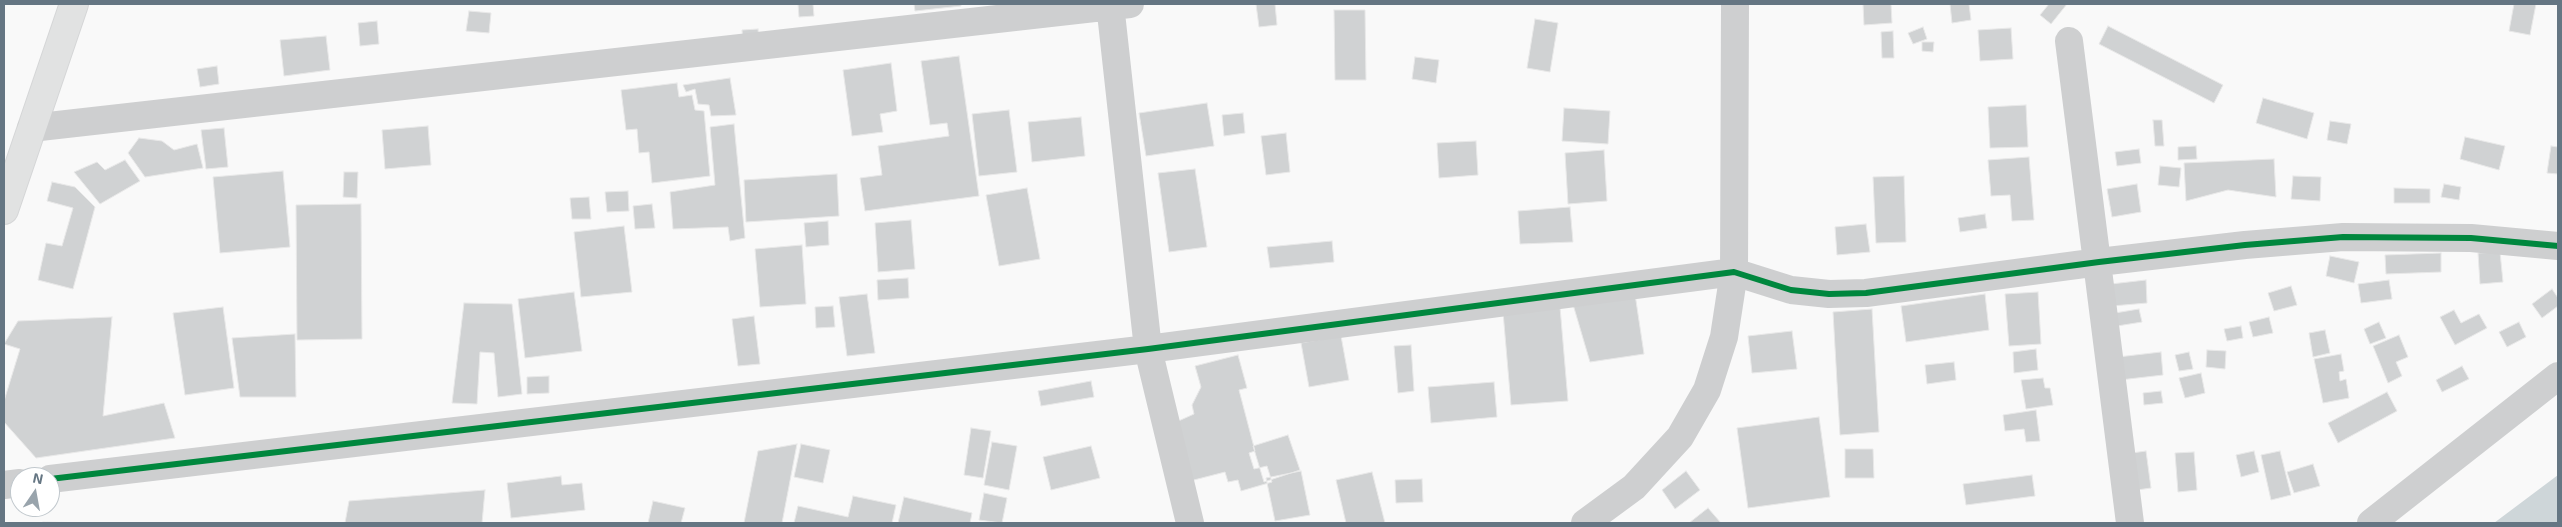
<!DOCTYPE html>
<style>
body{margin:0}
#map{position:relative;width:2562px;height:527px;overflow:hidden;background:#f9f9f9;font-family:"Exo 2",sans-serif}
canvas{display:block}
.frame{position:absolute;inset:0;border:5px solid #657683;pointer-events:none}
.north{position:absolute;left:10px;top:467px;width:50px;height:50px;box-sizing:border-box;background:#fff;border:1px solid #c1c8cd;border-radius:50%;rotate:12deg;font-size:14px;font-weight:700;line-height:20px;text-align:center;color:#657683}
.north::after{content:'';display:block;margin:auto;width:18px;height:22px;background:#99a4ac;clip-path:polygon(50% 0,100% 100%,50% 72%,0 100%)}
</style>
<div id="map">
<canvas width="2562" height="527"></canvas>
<div class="frame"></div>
<div class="north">N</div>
</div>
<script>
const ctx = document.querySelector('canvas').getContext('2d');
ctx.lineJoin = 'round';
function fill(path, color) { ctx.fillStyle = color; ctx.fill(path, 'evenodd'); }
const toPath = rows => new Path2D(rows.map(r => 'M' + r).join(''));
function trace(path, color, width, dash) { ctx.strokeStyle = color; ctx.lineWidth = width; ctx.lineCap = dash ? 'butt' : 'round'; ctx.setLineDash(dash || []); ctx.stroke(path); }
fill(toPath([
 [2558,475,2558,523,2494,523]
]), '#ced6d9');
const building = toPath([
 [798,4,813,4,814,16,799,17,798,4],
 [914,4,961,4,961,6,915,11,914,4],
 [1256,4,1275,4,1277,25,1259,27,1256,4],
 [1863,4,1891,4,1892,23,1864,25,1863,4],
 [1950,4,1969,4,1971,20,1952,23,1950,4],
 [2049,4,2067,4,2051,24,2040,15,2049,4],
 [2514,4,2536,4,2530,35,2509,31,2514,4],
 [1334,10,1365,10,1366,80,1335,80,1334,10],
 [469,11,491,13,489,33,466,31,469,11],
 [1535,19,1558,23,1550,72,1527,68,1535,19],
 [377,21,379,44,360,46,358,23,377,21],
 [2108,26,2223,85,2214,103,2099,44,2108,26],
 [1923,27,1927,39,1913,44,1908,33,1923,27],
 [2011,28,2013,59,1980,61,1978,30,2011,28],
 [758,29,759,43,743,44,742,30,758,29],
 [1893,31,1894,58,1882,58,1881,32,1893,31],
 [326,36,330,70,284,76,280,40,326,36],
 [1922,42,1934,42,1933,52,1922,51,1922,42],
 [959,56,979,196,865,211,860,178,882,175,878,146,949,136,947,123,930,125,921,61,959,56],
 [1415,57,1439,60,1436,83,1412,79,1415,57],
 [891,63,897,111,880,114,883,132,852,136,843,70,891,63],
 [217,66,219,84,200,87,197,69,217,66],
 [730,78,736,115,711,116,709,105,698,104,695,89,686,92,683,85,730,78],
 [677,83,679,97,692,95,695,110,704,111,710,176,652,183,649,152,639,153,637,129,626,130,621,90,677,83],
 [2263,98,2314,113,2307,139,2256,123,2263,98],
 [1207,103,1214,146,1146,156,1139,113,1207,103],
 [2026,105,2028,147,1990,148,1988,107,2026,105],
 [1564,108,1610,111,1608,144,1562,141,1564,108],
 [1009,110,1017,172,979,176,972,114,1009,110],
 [1243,113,1245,133,1224,136,1222,115,1243,113],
 [1081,117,1085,156,1032,162,1028,122,1081,117],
 [2153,120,2162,120,2164,146,2155,146,2153,120],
 [2330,121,2351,124,2347,144,2327,140,2330,121],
 [734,124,745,238,730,241,728,227,673,229,670,192,715,185,710,127,734,124],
 [428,126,431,165,385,169,382,130,428,126],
 [224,128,228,167,206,169,201,130,224,128],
 [1286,133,1290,172,1266,175,1261,136,1286,133],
 [2465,137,2505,146,2499,170,2460,159,2465,137],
 [139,138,162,141,174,150,197,144,203,168,145,177,128,153,139,138],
 [1476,141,1478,175,1439,178,1437,143,1476,141],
 [2196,146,2197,159,2178,160,2178,147,2196,146],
 [2551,146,2558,147,2558,174,2547,173,2551,146],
 [2139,149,2141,163,2117,166,2115,152,2139,149],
 [1604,150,1607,201,1568,204,1565,153,1604,150],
 [2029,157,2034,220,2012,221,2010,195,1991,196,1988,160,2029,157],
 [2274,159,2276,197,2228,190,2186,201,2184,163,2274,159],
 [125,160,140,181,100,204,74,172,97,162,105,170,125,160],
 [2160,166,2181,168,2179,187,2158,185,2160,166],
 [1195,169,1207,247,1169,252,1158,173,1195,169],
 [283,171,290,247,220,253,213,177,283,171],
 [344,172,358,172,357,198,343,197,344,172],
 [837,174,839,216,746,222,744,180,837,174],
 [1904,176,1906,242,1876,243,1873,177,1904,176],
 [2293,176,2321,177,2320,201,2291,199,2293,176],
 [52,182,75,187,95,207,73,289,38,280,46,243,62,246,73,208,47,201,52,182],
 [2137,184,2141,212,2112,217,2107,189,2137,184],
 [2444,184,2461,187,2459,200,2441,197,2444,184],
 [1027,188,1040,259,999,266,986,195,1027,188],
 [2394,188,2430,189,2430,203,2394,203,2394,188],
 [628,191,629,211,607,212,605,192,628,191],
 [589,197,591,219,572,219,570,198,589,197],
 [361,204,362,339,297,340,296,205,361,204],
 [652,204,655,228,635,229,633,206,652,204],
 [1570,207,1573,242,1520,244,1518,211,1570,207],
 [1985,214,1987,228,1960,232,1958,218,1985,214],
 [911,220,915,269,878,272,875,223,911,220],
 [828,221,829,245,806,247,804,223,828,221],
 [1866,224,1870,252,1837,255,1835,227,1866,224],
 [624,226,632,292,581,297,574,232,624,226],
 [1332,241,1334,262,1270,268,1267,247,1332,241],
 [802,245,806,304,760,307,755,249,802,245],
 [2500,252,2503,282,2480,284,2478,253,2500,252],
 [2441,253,2441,272,2386,274,2385,255,2441,253],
 [2330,256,2359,262,2354,283,2326,276,2330,256],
 [908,278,909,298,878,300,877,280,908,278],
 [2146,280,2147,303,2112,306,2111,284,2146,280],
 [2389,280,2392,299,2361,303,2358,284,2389,280],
 [2291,286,2297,305,2274,311,2268,293,2291,286],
 [2552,289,2558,298,2558,306,2542,318,2532,304,2552,289],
 [574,292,582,351,525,358,518,299,574,292],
 [2038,292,2041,344,2009,346,2005,294,2038,292],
 [867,294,875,353,847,356,839,297,867,294],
 [1635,294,1644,354,1590,362,1572,301,1635,294],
 [1985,294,1989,330,1906,342,1901,306,1985,294],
 [464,303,512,304,522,394,498,397,494,353,480,352,477,404,452,403,464,303],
 [833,306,835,327,816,328,815,307,833,306],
 [223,307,234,388,185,395,173,313,223,307],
 [1560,307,1568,401,1511,405,1503,312,1560,307],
 [1872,309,1879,432,1840,435,1833,312,1872,309],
 [2139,309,2142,322,2111,327,2109,314,2139,309],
 [2454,310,2461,323,2479,314,2487,328,2455,345,2440,317,2454,310],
 [754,316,760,364,738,366,732,319,754,316],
 [112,317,103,416,164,403,175,438,36,458,4,422,4,401,20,349,4,344,18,321,112,317],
 [2269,317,2273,333,2253,337,2249,322,2269,317],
 [2379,322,2386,338,2370,344,2364,329,2379,322],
 [2519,322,2526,337,2507,347,2499,332,2519,322],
 [2241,326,2243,338,2227,341,2224,329,2241,326],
 [2325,330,2330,353,2313,357,2309,333,2325,330],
 [1792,331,1797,369,1752,373,1748,336,1792,331],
 [295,334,296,397,240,397,232,338,295,334],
 [2399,335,2408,357,2396,362,2402,376,2388,383,2373,346,2399,335],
 [1341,336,1349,380,1309,387,1301,343,1341,336],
 [1411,345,1414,391,1398,393,1394,346,1411,345],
 [2036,349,2038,370,2014,373,2013,352,2036,349],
 [2207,350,2226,351,2225,369,2206,367,2207,350],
 [2161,352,2163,375,2120,380,2118,357,2161,352],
 [2189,352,2193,369,2179,371,2175,355,2189,352],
 [2341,354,2344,371,2339,372,2340,381,2346,379,2349,398,2323,403,2314,359,2341,354],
 [1238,355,1247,388,1239,390,1255,451,1249,453,1254,469,1267,466,1272,482,1241,491,1238,480,1228,482,1225,472,1190,481,1174,423,1194,414,1192,405,1201,387,1195,366,1238,355],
 [1954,362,1956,380,1927,384,1925,365,1954,362],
 [2462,366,2469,379,2442,392,2436,380,2462,366],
 [2201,373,2205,393,2185,398,2179,378,2201,373],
 [549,376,549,393,527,394,527,377,549,376],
 [2043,378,2045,388,2050,388,2053,405,2026,409,2021,380,2043,378],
 [1091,381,1094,397,1041,406,1038,391,1091,381],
 [1494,382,1497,417,1431,423,1428,387,1494,382],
 [2161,391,2163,403,2144,405,2143,393,2161,391],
 [2387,392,2397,411,2338,443,2328,423,2387,392],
 [2036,410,2040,441,2026,442,2024,429,2005,431,2003,415,2036,410],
 [1819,417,1830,497,1748,508,1737,428,1819,417],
 [971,428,991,431,983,478,964,475,971,428],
 [1288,435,1300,470,1264,482,1253,446,1288,435],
 [992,442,1017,446,1009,490,984,485,992,442],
 [797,444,782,523,744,523,758,451,797,444],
 [801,444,830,450,823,483,794,477,801,444],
 [1091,446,1100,478,1051,490,1043,457,1091,446],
 [1845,449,1873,449,1874,478,1845,478,1845,449],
 [2146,451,2151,488,2130,491,2125,454,2146,451],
 [2254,451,2259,472,2241,477,2236,455,2254,451],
 [2280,451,2291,495,2271,500,2261,455,2280,451],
 [2194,452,2197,490,2178,492,2175,453,2194,452],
 [2313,464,2320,486,2294,493,2287,472,2313,464],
 [1301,471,1310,515,1275,521,1266,478,1301,471],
 [1686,471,1700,490,1675,509,1662,490,1686,471],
 [1372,472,1385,523,1346,523,1336,480,1372,472],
 [2032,475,2035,496,1966,505,1963,484,2032,475],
 [561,476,562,485,582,483,585,510,511,518,507,483,561,476],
 [1422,479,1423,502,1396,503,1395,480,1422,479],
 [485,490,482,523,345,523,349,501,485,490],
 [984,493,1007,498,1002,523,979,520,984,493],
 [853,496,896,505,892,523,794,523,798,506,848,517,853,496],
 [904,497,972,513,970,523,898,523,904,497],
 [653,501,685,508,681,523,648,523,653,501],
 [1708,508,1721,523,1689,523,1708,508],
 [43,522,94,523,43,523,43,522]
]);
fill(building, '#d0d2d3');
trace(building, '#e8e8e8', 1);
const secondary = toPath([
 [4,210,74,4]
]);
trace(secondary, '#d5d6d7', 30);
trace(toPath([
 [1110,4,1148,349,1190,523],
 [2069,41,2130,523],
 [31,128,1130,4],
 [50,479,1148,349,1734,272,1791,290,1829,294,1866,293,2099,262,2245,245,2343,237,2471,238,2558,246],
 [4,485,20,483],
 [1585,523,1634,487,1680,437,1707,390,1724,337,1734,272,1735,4],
 [2371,523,2558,376]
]), '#cecfd0', 28);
trace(secondary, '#e1e2e2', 28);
trace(toPath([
 [50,479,1148,349,1734,272,1791,290,1829,294,1866,293,2099,262,2245,245,2343,237,2471,238,2558,246]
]), '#00873e', 6);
</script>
